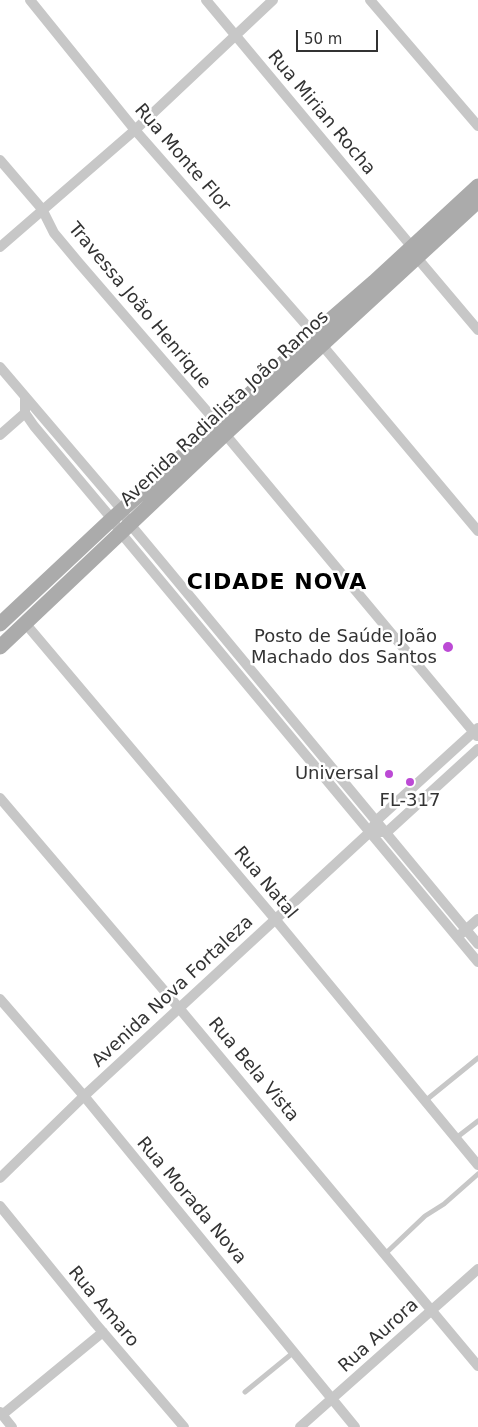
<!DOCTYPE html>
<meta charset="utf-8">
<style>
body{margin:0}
#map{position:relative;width:478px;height:1427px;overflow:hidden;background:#fff;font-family:"DejaVu Sans",sans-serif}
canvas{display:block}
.scale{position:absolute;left:296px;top:30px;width:82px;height:22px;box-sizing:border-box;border:2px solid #333;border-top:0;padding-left:6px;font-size:15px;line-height:18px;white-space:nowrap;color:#333;-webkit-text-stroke:4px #fff;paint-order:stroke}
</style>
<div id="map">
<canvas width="478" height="1427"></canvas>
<div class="scale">50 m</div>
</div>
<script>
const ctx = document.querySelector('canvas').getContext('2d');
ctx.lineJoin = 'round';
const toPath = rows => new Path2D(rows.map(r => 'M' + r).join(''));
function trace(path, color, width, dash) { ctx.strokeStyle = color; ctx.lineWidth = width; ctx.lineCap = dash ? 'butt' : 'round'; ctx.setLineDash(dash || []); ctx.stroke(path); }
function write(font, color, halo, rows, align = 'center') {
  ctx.font = font + ' "DejaVu Sans",sans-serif'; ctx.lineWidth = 5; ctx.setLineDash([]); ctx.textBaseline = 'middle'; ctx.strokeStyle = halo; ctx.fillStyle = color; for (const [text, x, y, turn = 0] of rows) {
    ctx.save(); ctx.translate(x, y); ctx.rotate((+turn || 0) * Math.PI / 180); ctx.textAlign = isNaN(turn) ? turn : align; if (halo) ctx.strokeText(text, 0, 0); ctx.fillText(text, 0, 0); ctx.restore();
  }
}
trace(toPath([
 [425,1101,478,1058],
 [456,1138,478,1121],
 [385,1254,425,1216,444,1204,478,1174],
 [245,1392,294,1352]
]), '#c7c7c7', 5);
trace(toPath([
 [30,0,135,130,314,334],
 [206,0,412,247],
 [370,0,478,126],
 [0,160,42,209,54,233,79,263,218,424],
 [0,247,135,130,273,0],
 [418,259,478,330],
 [322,345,478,531],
 [0,367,122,510,129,523,164,565,478,944],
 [25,397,25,413,34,426,112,519,120,532,478,962],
 [225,434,477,736],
 [0,435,25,413],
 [25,623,275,919,478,1165],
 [0,798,179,1008,478,1366],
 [381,832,387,832,478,749],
 [462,933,478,919],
 [0,999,84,1096,355,1427],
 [0,1178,84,1096,370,832,377,820,478,728],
 [0,1206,95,1323,184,1427],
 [0,1412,12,1427],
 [2,1415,103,1332],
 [300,1427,478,1269]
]), '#c7c7c7', 10);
trace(toPath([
 [0,624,112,519,218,424,314,334,374,282,478,186],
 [0,647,225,434,478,201]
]), '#ababab', 15);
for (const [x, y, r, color] of [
 [448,647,6,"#bc4ad5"],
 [389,774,5,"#bc4ad5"],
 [410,782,5,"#bc4ad5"]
]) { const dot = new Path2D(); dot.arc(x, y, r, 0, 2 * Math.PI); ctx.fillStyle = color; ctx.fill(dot); trace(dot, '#fff', 2); }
write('18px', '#333', '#fff', [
 ["Rua Mirian Rocha",321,113,50],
 ["Rua Monte Flor",182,158,49],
 ["Travessa João Henrique",139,306,50],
 ["Avenida Radialista João Ramos",225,409,-43],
 ["Rua Natal",265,883,50],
 ["Avenida Nova Fortaleza",173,992,-43],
 ["Rua Bela Vista",253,1070,50],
 ["Rua Morada Nova",191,1201,50],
 ["Rua Amaro",103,1307,50],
 ["Rua Aurora",379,1336,-42]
]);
write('18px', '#333', '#fff', [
 ["Posto de Saúde João",437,637],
 ["Machado dos Santos",437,658],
 ["Universal",379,774],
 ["FL-317",410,801,"center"]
], 'right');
ctx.letterSpacing = '1px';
write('bold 22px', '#000', '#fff', [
 ["CIDADE NOVA",277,583]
]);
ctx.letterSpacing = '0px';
</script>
